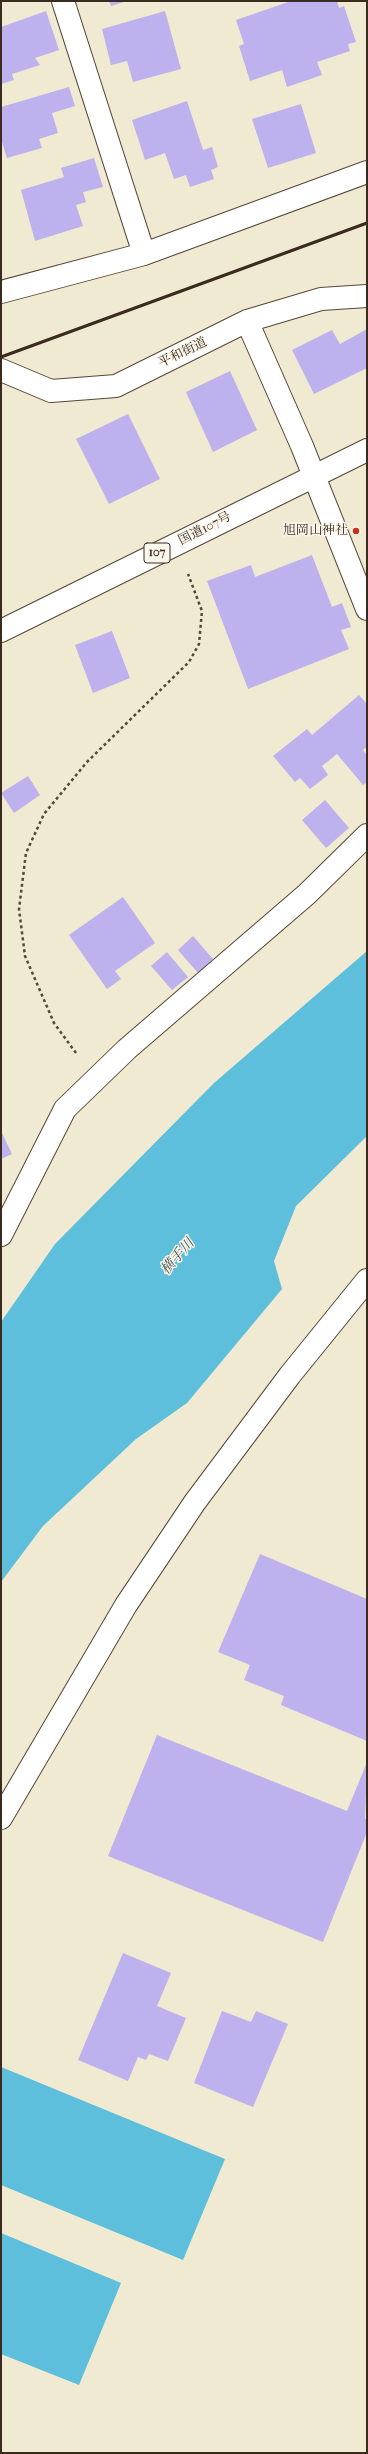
<!DOCTYPE html>
<meta charset="utf-8">
<style>
body{margin:0}
#map{position:relative;width:368px;height:2454px;overflow:hidden;background:#efead1;font-family:"IM FELL French Canon",serif}
canvas{display:block}
.frame{position:absolute;inset:0;border:2px solid #3b2a1e;pointer-events:none}
</style>
<div id="map">
<canvas width="368" height="2454"></canvas>
<div class="frame"></div>
</div>
<script>
const ctx = document.querySelector('canvas').getContext('2d');
ctx.lineJoin = 'round';
function fill(path, color) { ctx.fillStyle = color; ctx.fill(path, 'evenodd'); }
const toPath = rows => new Path2D(rows.map(r => 'M' + r).join(''));
function trace(path, color, width, dash) { ctx.strokeStyle = color; ctx.lineWidth = width; ctx.lineCap = dash ? 'butt' : 'round'; ctx.setLineDash(dash || []); ctx.stroke(path); }
function write(font, color, halo, rows, align = 'center') {
  ctx.font = font + ' "IM FELL French Canon","Noto Serif JP",serif'; ctx.lineWidth = 3; ctx.setLineDash([]); ctx.textBaseline = 'middle'; ctx.strokeStyle = halo; ctx.fillStyle = color; for (const [text, x, y, turn = 0] of rows) {
    ctx.save(); ctx.translate(x, y); ctx.rotate((+turn || 0) * Math.PI / 180); ctx.textAlign = isNaN(turn) ? turn : align; if (halo) ctx.strokeText(text, 0, 0); ctx.fillText(text, 0, 0); ctx.restore();
  }
}
fill(toPath([
 [367,951,367,1136,296,1206,274,1261,282,1289,187,1403,136,1439,43,1526,1,1582,1,1322,55,1244,214,1083],
 [1,2067,225,2159,183,2260,1,2185],
 [1,2233,121,2283,79,2385,1,2354]
]), '#5dbfdb');
fill(toPath([
 [109,1,127,1,111,6],
 [291,1,337,1,339,8,344,6,356,42,348,44,350,51,317,62,322,75,287,87,282,70,250,81,239,46,244,44,236,20],
 [46,11,59,50,35,58,40,65,12,74,14,80,1,84,1,27],
 [165,11,181,69,133,82,127,61,111,65,102,29],
 [69,87,75,106,52,113,58,133,39,139,42,148,7,158,1,139,1,107],
 [187,101,203,150,212,147,218,167,211,170,214,179,190,187,186,175,174,179,165,153,145,160,132,120],
 [301,104,316,153,268,168,252,119],
 [94,158,103,187,83,192,86,202,76,205,83,226,35,241,21,190,64,177,61,168],
 [367,329,367,368,314,394,292,350,332,330,340,344],
 [230,371,257,430,213,452,186,392],
 [128,414,160,479,109,504,76,439],
 [312,555,332,607,342,603,351,627,341,630,349,649,248,689,207,581,251,565,255,577],
 [112,631,130,678,93,693,75,645],
 [359,695,367,704,367,747,363,750,367,755,367,782,363,785,337,754,322,766,328,775,310,789,300,778,295,782,273,756,307,729,312,735],
 [28,776,40,795,14,813,1,793],
 [325,800,349,828,326,848,302,820],
 [123,897,155,943,115,971,121,979,107,989,69,935],
 [193,936,213,959,198,973,178,950],
 [167,952,188,977,172,990,151,966],
 [1,1131,12,1154,1,1159],
 [260,1554,367,1599,367,1741,281,1705,284,1696,244,1680,250,1665,218,1652],
 [157,1735,347,1811,367,1762,365,1819,367,1819,367,1832,323,1942,108,1856],
 [123,1953,171,1973,157,2006,186,2018,168,2061,149,2054,146,2060,138,2057,128,2081,78,2060],
 [222,2011,251,2022,256,2011,288,2024,253,2107,194,2083]
]), '#bdb2ed');
const minor = toPath([
 [63,1,144,254],
 [1,292,144,254,367,172],
 [247,321,302,446,367,609],
 [1,370,51,391,116,386,247,321,321,299,367,296],
 [1,1235,65,1109,127,1049,307,894,367,835],
 [1,1818,126,1605,195,1502,290,1375,367,1280]
]);
const highway = toPath([
 [1,631,367,450]
]);
trace(minor, '#564739', 24);
trace(highway, '#564739', 24);
trace(toPath([
 [76,1053,54,1023,25,956,19,909,26,853,44,814,87,762,189,662,199,644,202,611,188,574]
]), '#564739', 2.5, [3, 3]);
trace(minor, '#fff', 22);
trace(highway, '#fff', 22);
trace(toPath([
 [1,357,367,223]
]), '#3b2a1e', 3);
for (const [x, y, r, color] of [
 [356,531,4,"#c8321e"]
]) { const dot = new Path2D(); dot.arc(x, y, r, 0, 2 * Math.PI); ctx.fillStyle = color; ctx.fill(dot); trace(dot, '#fbf7ec', 1.5); }
for (const [x, y, w] of [
 [157,553,26]
]) { const box = new Path2D(); box.roundRect(x - w / 2, y - 10, w, 20, 3); ctx.fillStyle = '#fbf7ec'; ctx.fill(box); trace(box, '#3b2a1e', 1); }
write('bold 12px', '#3b2a1e', null, [
 ["107",157,553]
]);
write('13px', '#3b2a1e', '#fbf7ec', [
 ["平和街道",183,353,-26],
 ["国道107号",205,529,-27]
]);
write('13px', '#3b2a1e', '#fbf7ec', [
 ["旭岡山神社",348,531]
], 'right');
write('italic 14px', '#455757', '#fbf7ec', [
 ["横手川",178,1257,-49]
]);
</script>
